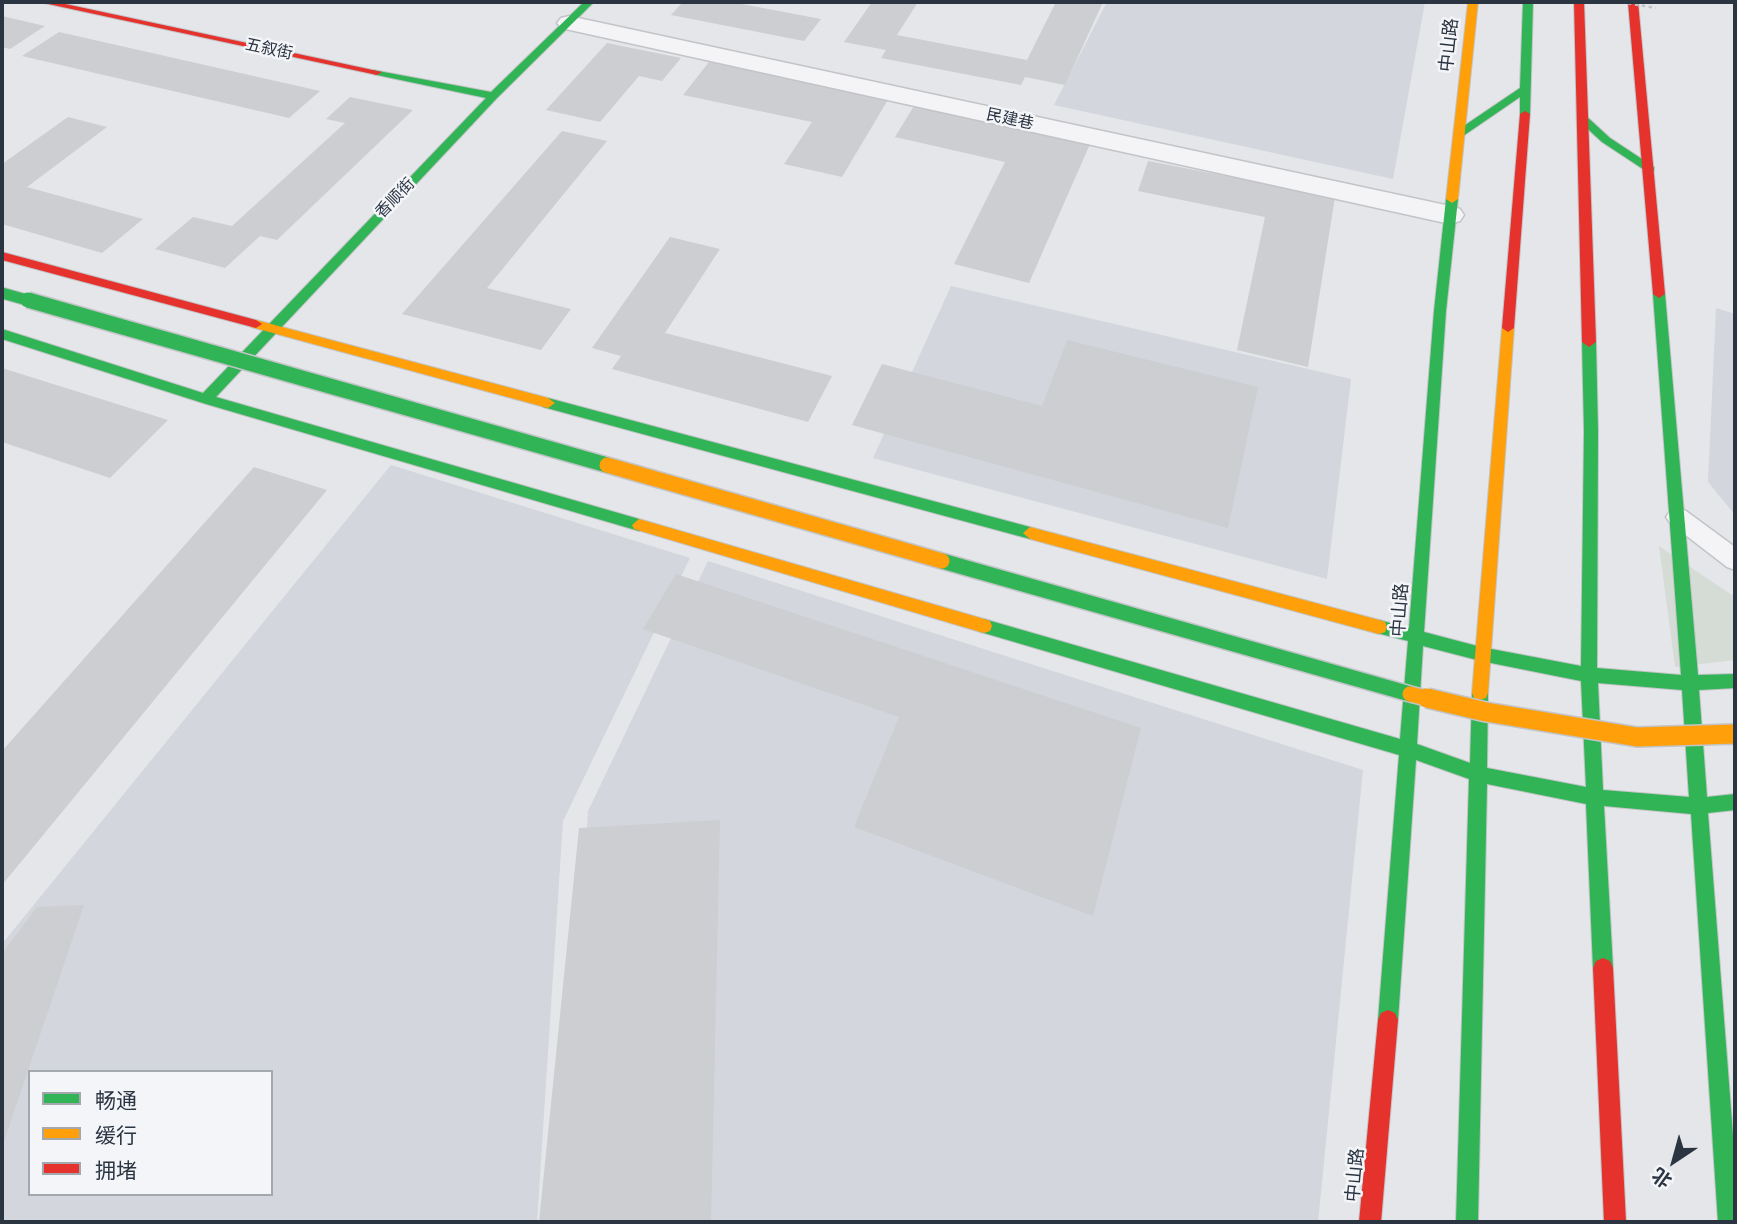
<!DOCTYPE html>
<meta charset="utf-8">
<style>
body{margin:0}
#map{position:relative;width:1737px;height:1224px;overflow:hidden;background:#e4e6e9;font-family:"Asap Condensed","Noto Sans SC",sans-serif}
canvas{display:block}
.frame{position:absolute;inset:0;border:4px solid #2b3542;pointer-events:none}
.legend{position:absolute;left:28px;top:1070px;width:245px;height:126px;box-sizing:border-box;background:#f3f5f8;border:2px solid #a3a8af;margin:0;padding:9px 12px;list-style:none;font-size:21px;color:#2b3542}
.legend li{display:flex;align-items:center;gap:14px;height:35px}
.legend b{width:35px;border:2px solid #a3a8af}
.north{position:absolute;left:1639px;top:1126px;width:70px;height:70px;-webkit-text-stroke:5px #f3f5f8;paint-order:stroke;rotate:216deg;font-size:19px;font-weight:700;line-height:28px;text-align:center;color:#2b3542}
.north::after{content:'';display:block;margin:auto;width:24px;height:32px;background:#2b3542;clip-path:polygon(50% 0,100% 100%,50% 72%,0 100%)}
</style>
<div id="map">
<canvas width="1737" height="1224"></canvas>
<div class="frame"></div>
<ul class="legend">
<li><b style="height:9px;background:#30b455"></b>畅通</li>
<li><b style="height:9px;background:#ff9f0a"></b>缓行</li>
<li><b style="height:9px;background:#e5322d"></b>拥堵</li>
</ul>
<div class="north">北</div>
</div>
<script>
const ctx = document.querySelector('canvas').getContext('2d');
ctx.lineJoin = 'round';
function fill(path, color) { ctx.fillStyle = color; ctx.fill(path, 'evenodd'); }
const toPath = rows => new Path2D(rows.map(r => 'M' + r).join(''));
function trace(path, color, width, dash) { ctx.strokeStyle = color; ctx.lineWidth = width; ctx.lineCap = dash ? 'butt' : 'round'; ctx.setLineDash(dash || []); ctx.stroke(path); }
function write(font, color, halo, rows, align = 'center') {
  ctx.font = font + ' "Asap Condensed","Noto Sans SC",sans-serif'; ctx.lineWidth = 5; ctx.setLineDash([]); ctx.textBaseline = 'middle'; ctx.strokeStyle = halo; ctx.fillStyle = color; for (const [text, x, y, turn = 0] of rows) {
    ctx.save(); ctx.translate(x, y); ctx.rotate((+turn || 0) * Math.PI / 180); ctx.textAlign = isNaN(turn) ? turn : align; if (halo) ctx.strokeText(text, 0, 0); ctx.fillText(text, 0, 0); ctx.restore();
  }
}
fill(toPath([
 [1107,2,1425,2,1393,179,1054,105],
 [951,286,1351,379,1327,579,873,458],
 [1716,308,1735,314,1735,515,1708,482],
 [391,465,690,558,563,821,537,1222,2,1222,2,944],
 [30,1072,271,1072,271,1194,30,1194],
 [708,561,1363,770,1318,1222,563,1222,588,811]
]), '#d3d6dc');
fill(toPath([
 [1659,546,1735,597,1735,660,1675,667]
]), '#d5dcd5');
fill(toPath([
 [683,2,731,2,821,19,804,41,671,15],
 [872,2,918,2,897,35,1027,60,1056,2,1103,2,1065,85,1025,77,1021,85,881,58,886,50,844,42],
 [2,16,45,26,10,49,2,47],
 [59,32,320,91,289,118,22,56],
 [607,43,681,58,662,81,639,76,600,122,546,110],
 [709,62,889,98,842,177,784,164,812,122,683,95],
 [350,97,413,110,277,240,260,236,225,268,155,249,193,217,232,226,345,123,326,119],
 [914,106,1090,144,1029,283,954,264,1005,162,895,137],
 [68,117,107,127,27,187,143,219,102,253,2,224,2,164],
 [562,131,607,141,487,288,571,309,541,350,402,314],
 [1148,161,1335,197,1308,367,1237,350,1265,217,1138,191],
 [670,237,720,249,665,333,832,376,808,422,612,369,621,356,592,348],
 [1067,340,1258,387,1228,528,852,425,882,364,1042,406],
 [2,368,168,420,110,478,2,442],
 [254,467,327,490,2,885,2,751],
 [676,574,1141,728,1093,916,854,827,899,717,643,629],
 [720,820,711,1222,539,1222,579,828],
 [84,905,2,1147,2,954,37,907]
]), '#ccced1');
const lane = toPath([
 [1678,508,1686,511,1735,547,1735,570,1727,567,1670,523,1666,517,1670,511,1678,508]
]);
const street = toPath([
 [569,16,1450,206,1460,209,1464,215,1460,221,1450,224,561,28,557,23,561,18,569,16]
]);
const fast = toPath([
 [584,2,594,2,497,98,216,397,639,519,646,525,644,529,639,531,206,404,2,339,2,329,203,393,486,98,377,75,373,74,373,70,491,92,584,2],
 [1523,2,1533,2,1530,114,1525,117,1520,114,1520,97,1463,136,1455,136,1455,132,1520,88,1523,2],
 [1578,116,1586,116,1610,138,1654,167,1654,171,1646,171,1602,142,1578,120,1578,116],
 [1452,195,1458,199,1446,311,1424,632,1481,647,1581,666,1584,431,1582,342,1589,337,1596,342,1598,431,1597,668,1681,675,1653,294,1659,290,1665,294,1698,675,1735,674,1735,688,1699,690,1707,797,1735,794,1735,810,1708,813,1735,1161,1735,1222,1718,1222,1691,814,1604,806,1613,968,1610,975,1603,978,1596,975,1593,968,1586,804,1487,784,1478,1222,1456,1222,1469,779,1416,760,1398,1020,1395,1027,1388,1030,1381,1027,1378,1020,1399,755,984,633,978,631,976,626,978,621,984,619,1400,739,1408,641,1373,632,1371,627,1373,622,1379,620,1409,628,1434,311,1446,199,1452,195],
 [1423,646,1481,661,1581,681,1586,787,1487,768,1488,693,1486,688,1480,686,1474,688,1472,693,1470,763,1417,744,1423,646],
 [1598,683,1682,690,1689,797,1603,790,1598,683],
 [548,398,1030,527,1037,533,1030,539,543,407,541,403,548,398]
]);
const slow = toPath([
 [1468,2,1478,2,1458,199,1452,203,1446,199,1468,2],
 [256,320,548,398,555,403,548,408,251,327,251,321,256,320],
 [1508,324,1514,328,1488,693,1486,698,1480,700,1474,698,1472,693,1502,328,1508,324],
 [639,519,984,619,990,621,992,626,990,631,984,633,634,529,632,525,639,519],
 [1030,527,1379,620,1385,622,1387,627,1385,632,1379,634,1030,539,1023,533,1030,527]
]);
const jam = toPath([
 [39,2,56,2,382,72,377,75,39,2],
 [1574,2,1584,2,1596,342,1589,347,1582,342,1574,2],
 [1628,2,1638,2,1665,294,1659,298,1653,294,1628,2],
 [1525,111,1530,114,1514,328,1508,332,1502,328,1520,114,1525,111],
 [2,252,256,320,262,324,256,328,2,260,2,252],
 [1603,958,1610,961,1613,968,1626,1222,1604,1222,1593,968,1596,961,1603,958],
 [1388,1010,1395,1013,1398,1020,1381,1222,1359,1222,1378,1020,1381,1013,1388,1010]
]);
trace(lane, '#c2c4c7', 3);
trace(street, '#c2c4c7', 3);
trace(fast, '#c2c4c7', 2);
trace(slow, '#c2c4c7', 2);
trace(jam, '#c2c4c7', 2);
fill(lane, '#f4f4f6');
fill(street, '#f4f4f6');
fill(fast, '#30b455');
fill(slow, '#ff9f0a');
fill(jam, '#e5322d');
const fastBridgeFar1 = toPath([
 [2,293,34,302]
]);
const fastBridge = toPath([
 [28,300,607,465],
 [942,561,1410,694]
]);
const slowBridgeFar1 = toPath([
 [607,465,942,561],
 [1410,694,1434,700]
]);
const slowBridge = toPath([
 [1427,698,1486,712,1637,737,1735,734]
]);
trace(fastBridgeFar1, '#c2c4c7', 13, []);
trace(fastBridge, '#c2c4c7', 18, []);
trace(slowBridgeFar1, '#c2c4c7', 18, []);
trace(slowBridge, '#c2c4c7', 22, []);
trace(toPath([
 [1621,2,1656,8]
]), '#c2c5c8', 2.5, [3.5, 3.5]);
trace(fastBridgeFar1, '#30b455', 11);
trace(fastBridge, '#30b455', 15);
trace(slowBridgeFar1, '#ff9f0a', 15);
trace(slowBridge, '#ff9f0a', 19);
write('16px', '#2b3542', '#f3f5f8', [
 ["五叙街",269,49,12],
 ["民建巷",1010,119,12],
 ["香顺街",395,198,-46]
]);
write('18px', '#2b3542', '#f3f5f8', [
 ["中山路",1449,45,-84],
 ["中山路",1400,610,-86],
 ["中山路",1355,1175,-85]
]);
</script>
